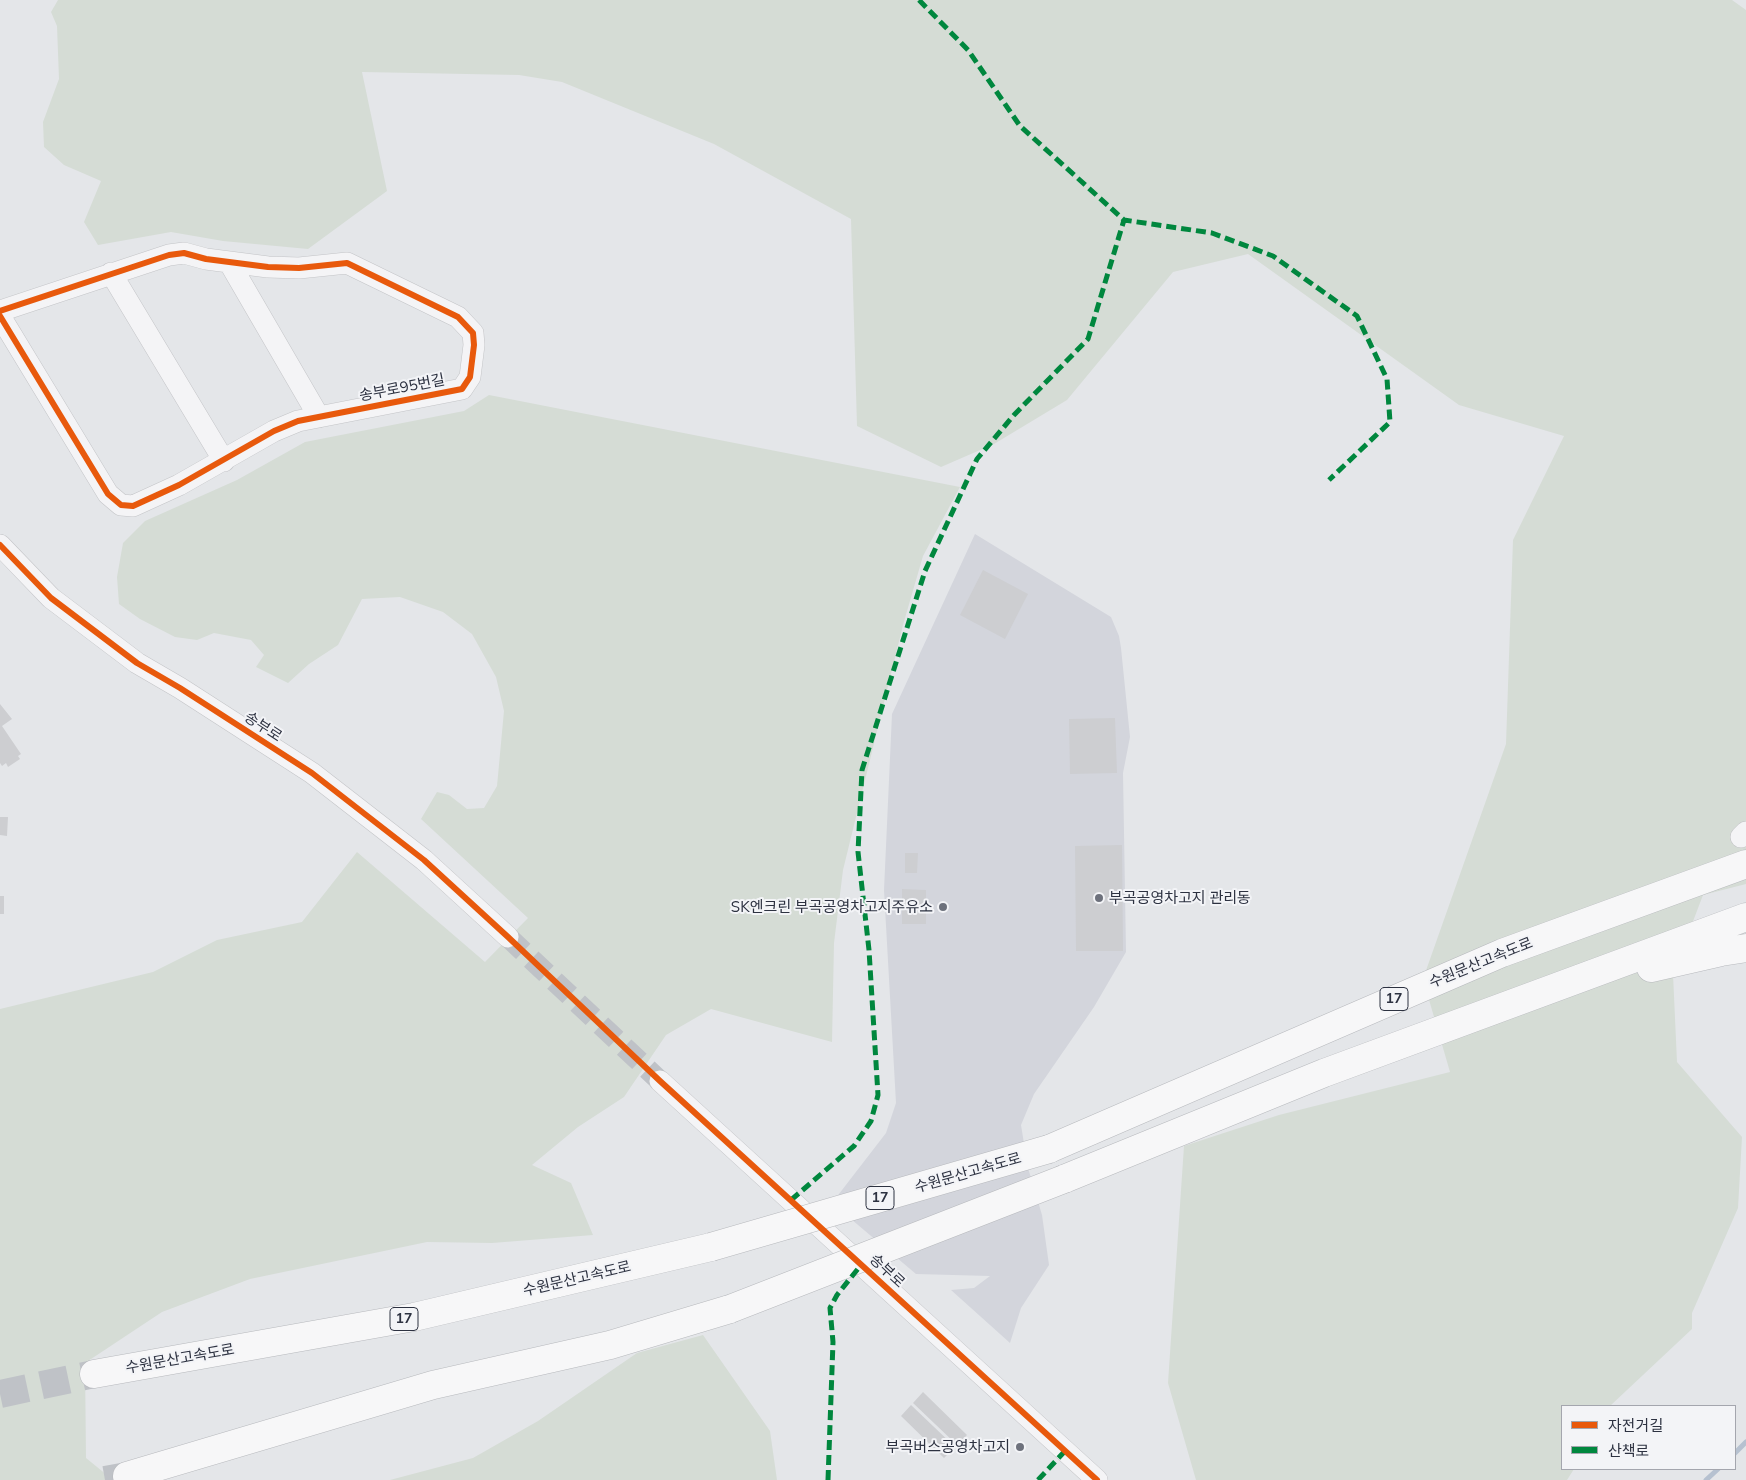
<!DOCTYPE html>
<meta charset="utf-8">
<style>
body{margin:0}
#map{position:relative;width:1746px;height:1480px;overflow:hidden;background:#e4e6e9;font-family:Mulish,"Noto Sans KR",sans-serif}
canvas{display:block}
.legend{position:absolute;left:1561px;top:1405px;width:175px;height:65px;box-sizing:border-box;background:#f3f4f7;border:1px solid #a4a6ae;margin:0;padding:6px 9px;list-style:none;font-size:15px;color:#2d3241}
.legend li{display:flex;align-items:center;gap:10px;height:25px}
.legend b{width:25px;border:1px solid #a4a6ae}
</style>
<div id="map">
<canvas width="1746" height="1480"></canvas>
<ul class="legend">
<li><b style="height:6px;background:#e8590c"></b>자전거길</li>
<li><b style="height:6px;background:#00873e"></b>산책로</li>
</ul>
</div>
<script>
const ctx = document.querySelector('canvas').getContext('2d');
ctx.lineJoin = 'round';
function fill(path, color) { ctx.fillStyle = color; ctx.fill(path, 'evenodd'); }
const toPath = rows => new Path2D(rows.map(r => 'M' + r).join(''));
function trace(path, color, width, dash) { ctx.strokeStyle = color; ctx.lineWidth = width; ctx.lineCap = dash ? 'butt' : 'round'; ctx.setLineDash(dash || []); ctx.stroke(path); }
function write(font, color, halo, rows, align = 'center') {
  ctx.font = font + ' Mulish,"Noto Sans KR",sans-serif'; ctx.lineWidth = 4; ctx.setLineDash([]); ctx.textBaseline = 'middle'; ctx.strokeStyle = halo; ctx.fillStyle = color; for (const [text, x, y, turn = 0] of rows) {
    ctx.save(); ctx.translate(x, y); ctx.rotate((+turn || 0) * Math.PI / 180); ctx.textAlign = isNaN(turn) ? turn : align; if (halo) ctx.strokeText(text, 0, 0); ctx.fillText(text, 0, 0); ctx.restore();
  }
}
fill(toPath([
 [975,534,1111,617,1119,636,1121,648,1130,737,1123,773,1126,952,1094,1007,1034,1094,1021,1125,1028,1168,1042,1215,1049,1265,1021,1308,1010,1343,951,1290,974,1288,990,1276,916,1274,832,1203,886,1133,896,1103,884,890,892,714]
]), '#d3d5dc');
fill(toPath([
 [58,0,1732,0,1746,10,1746,884,1703,895,1673,974,1677,1062,1742,1137,1738,1208,1692,1313,1692,1329,1610,1406,1562,1406,1562,1469,1574,1469,1567,1480,1196,1480,1168,1383,1184,1146,1279,1115,1450,1072,1423,979,1506,744,1513,540,1564,436,1459,405,1248,254,1173,272,1067,400,994,444,941,467,857,426,851,219,714,144,562,82,519,75,362,72,387,191,308,249,223,241,171,232,98,245,84,222,101,181,64,165,44,147,43,122,59,79,57,26,51,12],
 [489,395,960,487,923,556,903,625,843,870,834,943,832,1042,711,1009,666,1035,624,1097,578,1127,532,1165,571,1183,593,1235,492,1243,427,1242,250,1279,162,1312,85,1363,86,1458,113,1480,0,1480,0,1009,153,972,217,940,302,922,357,852,485,962,528,918,421,819,437,792,449,795,467,809,484,808,497,786,504,711,496,677,472,634,443,612,400,597,362,599,338,645,309,664,288,683,256,667,264,655,251,640,214,633,197,640,175,637,140,619,119,604,117,577,123,543,145,521,237,480,305,442,464,411],
 [703,1335,770,1431,777,1480,390,1480,473,1458,538,1421,637,1353]
]), '#d5dcd5');
trace(toPath([
 [1735,1453,1746,1442],
 [1706,1480,1718,1469]
]), '#b6c1d0', 5);
fill(toPath([
 [983,570,1028,594,1005,639,960,615],
 [0,704,12,719,2,726,21,754,18,756,20,759,8,767,6,763,2,766,0,763],
 [1115,718,1117,773,1070,774,1069,719],
 [0,817,8,817,7,836,0,835],
 [1122,845,1123,951,1076,951,1075,846],
 [905,853,918,853,917,873,905,873],
 [902,889,926,890,926,924,902,924],
 [0,896,4,896,4,914,0,914],
 [923,1392,967,1435,957,1445,913,1403],
 [911,1405,955,1447,944,1458,901,1416]
]), '#cdced1');
trace(toPath([
 [508,937,660,1081]
]), '#bfc2c7', 21, [21, 11]);
trace(toPath([
 [0,1394,94,1374],
 [105,1480,127,1476]
]), '#bfc2c7', 28, [28, 14]);
const minor = toPath([
 [229,262,319,417],
 [111,273,224,461],
 [0,311,169,255,184,253,206,259,268,267,299,268,347,263,458,317,473,333,474,345,470,377,462,389,298,421,274,431,179,485,133,506,121,505,108,494,0,316],
 [0,545,51,598,137,663,180,688,312,773,424,860,508,937],
 [1741,837,1746,832],
 [660,1081,1097,1480]
]);
const highway = toPath([
 [1651,968,1721,952,1746,948],
 [1049,1149,1502,953,1746,864],
 [1064,1179,1324,1073,1746,917],
 [94,1374,414,1317,711,1247],
 [127,1476,433,1385,610,1345,730,1309]
]);
trace(minor, '#c3c4c7', 22);
trace(highway, '#b7b9bd', 29);
trace(minor, '#f4f4f6', 21);
trace(highway, '#f7f7f8', 28);
const highwayBridge = toPath([
 [711,1247,1049,1149],
 [730,1309,1064,1179]
]);
trace(highwayBridge, '#b7b9bd', 29, []);
trace(highwayBridge, '#f7f7f8', 28);
trace(toPath([
 [919,0,968,50,1020,126,1124,220,1212,233,1273,256,1357,316,1387,379,1390,422,1329,480],
 [791,1200,854,1146,871,1121,878,1095,869,950,858,852,862,770,925,571,977,459,1014,415,1088,339,1124,220],
 [828,1480,833,1342,830,1308,837,1295,861,1265],
 [1038,1480,1065,1451]
]), '#00873e', 5, [10, 5]);
trace(toPath([
 [0,311,169,255,184,253,206,259,268,267,299,268,347,263,458,317,473,333,474,345,470,377,462,389,298,421,274,431,179,485,133,506,121,505,108,494,0,316],
 [0,545,51,598,137,663,180,688,312,773,424,860,508,937,660,1081,1097,1480]
]), '#e8590c', 6);
for (const [x, y, r, color] of [
 [1099,898,5,"#6d717c"],
 [943,907,5,"#6d717c"],
 [1020,1447,5,"#6d717c"]
]) { const dot = new Path2D(); dot.arc(x, y, r, 0, 2 * Math.PI); ctx.fillStyle = color; ctx.fill(dot); trace(dot, '#f3f4f7', 2); }
for (const [x, y, w] of [
 [1394,999,28],
 [880,1198,28],
 [404,1319,28]
]) { const box = new Path2D(); box.roundRect(x - w / 2, y - 11.5, w, 23, 4); ctx.fillStyle = '#f3f4f7'; ctx.fill(box); trace(box, '#2d3241', 1); }
write('bold 14px', '#2d3241', null, [
 ["17",1394,999],
 ["17",880,1198],
 ["17",404,1319]
]);
write('15px', '#2d3241', '#f3f4f7', [
 ["송부로95번길",402,388,-11],
 ["송부로",263,727,33],
 ["수원문산고속도로",1481,963,-22],
 ["수원문산고속도로",968,1173,-16],
 ["송부로",887,1271,43],
 ["수원문산고속도로",577,1279,-13],
 ["수원문산고속도로",180,1359,-10]
]);
write('15px', '#2d3241', '#f3f4f7', [
 ["부곡공영차고지 관리동",1109,898,"left"],
 ["SK엔크린 부곡공영차고지주유소",933,907],
 ["부곡버스공영차고지",1010,1447]
], 'right');
</script>
